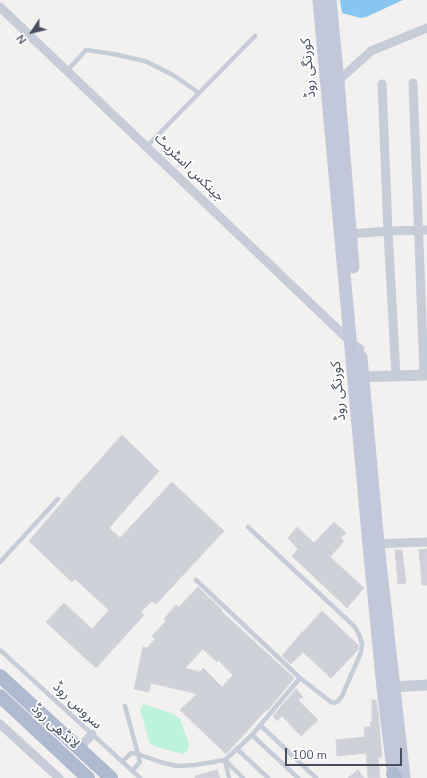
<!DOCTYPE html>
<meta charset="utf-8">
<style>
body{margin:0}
#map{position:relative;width:427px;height:778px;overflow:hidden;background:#f3f1f0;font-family:"Nunito Sans",sans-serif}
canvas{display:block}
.north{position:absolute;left:12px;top:12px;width:40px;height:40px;-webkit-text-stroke:3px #fff;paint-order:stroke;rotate:235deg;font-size:11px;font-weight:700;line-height:16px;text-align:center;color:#474f5f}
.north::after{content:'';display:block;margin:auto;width:14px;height:18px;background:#474f5f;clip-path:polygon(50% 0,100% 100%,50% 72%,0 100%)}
.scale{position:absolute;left:285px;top:748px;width:117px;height:18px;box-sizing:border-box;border:2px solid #474f5f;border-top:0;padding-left:5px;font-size:12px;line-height:14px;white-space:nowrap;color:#474f5f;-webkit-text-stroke:3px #fff;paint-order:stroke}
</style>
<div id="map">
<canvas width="427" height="778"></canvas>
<div class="north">N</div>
<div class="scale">100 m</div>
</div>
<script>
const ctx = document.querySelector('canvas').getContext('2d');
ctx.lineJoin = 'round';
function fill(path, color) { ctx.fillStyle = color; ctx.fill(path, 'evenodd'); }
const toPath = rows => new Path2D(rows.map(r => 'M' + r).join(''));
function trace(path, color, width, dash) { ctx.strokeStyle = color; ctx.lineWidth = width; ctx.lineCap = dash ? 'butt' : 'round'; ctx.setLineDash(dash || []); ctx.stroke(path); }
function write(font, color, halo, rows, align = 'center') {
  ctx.font = font + ' "Nunito Sans","Noto Sans Arabic",sans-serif'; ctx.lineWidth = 3.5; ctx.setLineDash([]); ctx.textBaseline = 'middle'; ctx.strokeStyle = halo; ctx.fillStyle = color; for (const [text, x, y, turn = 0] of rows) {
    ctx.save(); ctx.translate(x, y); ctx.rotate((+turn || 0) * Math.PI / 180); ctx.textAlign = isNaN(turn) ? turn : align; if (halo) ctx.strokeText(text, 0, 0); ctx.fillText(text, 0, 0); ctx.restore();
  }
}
fill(toPath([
 [143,704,173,714,180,719,189,744,188,750,183,754,160,748,150,744,140,710]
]), '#bdf2dc');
fill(toPath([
 [340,0,403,0,366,17,361,18,342,13]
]), '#88c5f1');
const building = toPath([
 [122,435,159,471,109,528,120,538,172,482,224,531,156,604,152,601,141,612,144,615,96,668,46,622,64,603,92,629,109,610,75,579,72,582,29,541,71,492,122,435],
 [334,522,346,533,340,538,344,541,330,557,364,588,347,608,292,556,298,549,288,538,297,527,314,543,334,522],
 [427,549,427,585,422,585,419,550,427,549],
 [395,550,402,550,406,583,398,584,395,550],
 [198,587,222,610,221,611,294,678,268,710,267,709,226,754,180,710,197,694,151,683,149,692,134,689,143,647,147,648,155,639,152,636,166,621,164,619,176,605,179,607,198,587],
 [203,649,217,662,218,660,233,675,222,687,203,668,200,672,185,668,203,649],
 [322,611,358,645,358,650,331,678,303,652,291,664,282,656,302,632,303,632,322,611],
 [296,689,303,697,298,700,318,720,301,736,282,716,277,721,273,716,296,689],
 [372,700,376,700,378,712,382,757,378,757,380,778,368,778,366,753,337,756,336,740,365,737,364,727,371,727,370,722,372,722,372,700],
 [217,770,220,778,195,778,195,776,217,770],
 [358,770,364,778,348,778,358,770]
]);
fill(building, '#cfd1d8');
trace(building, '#d4d4dc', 1);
trace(toPath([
 [67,71,86,50,113,54,145,61,173,75,199,93],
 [146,147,255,36],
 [0,562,58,499],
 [196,580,300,678],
 [0,650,140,778],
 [260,725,316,778],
 [252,735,298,778],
 [237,749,268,778],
 [225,760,243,778],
 [225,760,229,778],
 [122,762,131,753,138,754,125,706],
 [132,771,140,762,138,754,160,762,177,766,195,765,225,760,252,735,300,678,331,702,334,703,338,701,342,696,359,657,361,652,362,644,360,637,356,629,354,626,248,527]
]), '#c6ccd8', 4.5);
trace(toPath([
 [0,7,351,342,360,349],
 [338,81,371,51,427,28],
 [413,83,424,375],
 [382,84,388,231,396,376],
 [350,234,388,231,427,230],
 [372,544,427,542],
 [0,724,59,778],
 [79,749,92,734]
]), '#c6ccd8', 9);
trace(toPath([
 [356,377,427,375],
 [393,687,427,685]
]), '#c6ccd8', 11);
trace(toPath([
 [319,0,369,545,383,688,394,778],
 [330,0,338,81,353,267],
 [361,357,378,544,404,778]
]), '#c2c8da', 13);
trace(toPath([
 [0,676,111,778],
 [0,696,88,778],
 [393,774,395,778]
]), '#afb9d0', 14);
write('14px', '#474f5f', '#fff', [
 ["کورنگی روڈ",309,68,-95],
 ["جینکس اسٹریٹ",189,168,44],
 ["کورنگی روڈ",339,391,-95],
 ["سروس روڈ",77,706,43],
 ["لانڈھی روڈ",55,727,43]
]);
</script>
